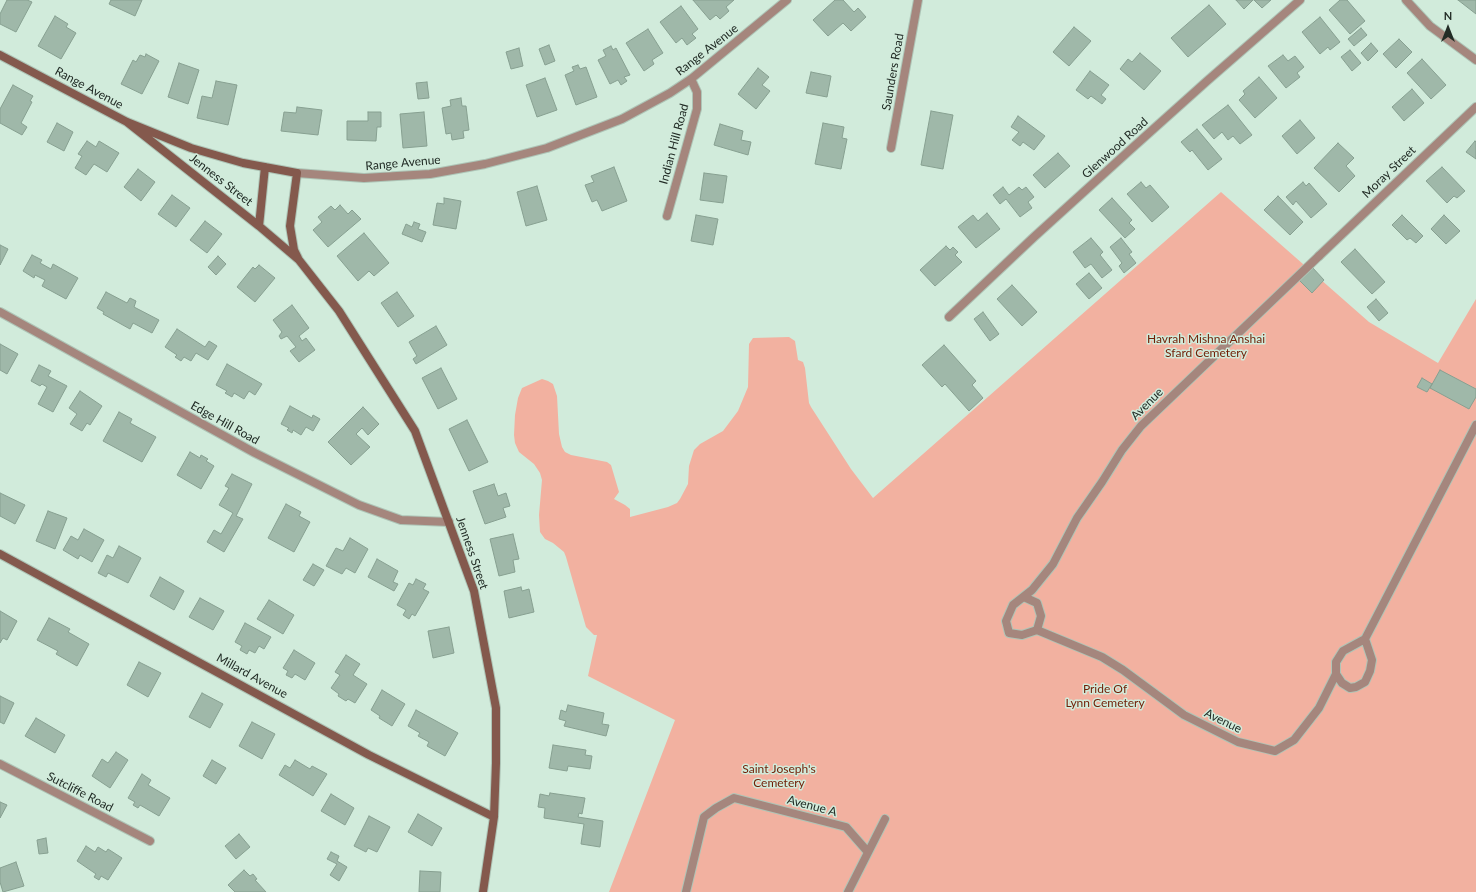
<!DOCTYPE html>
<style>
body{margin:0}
#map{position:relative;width:1476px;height:892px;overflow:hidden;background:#d1ebdb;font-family:Lato,sans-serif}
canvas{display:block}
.north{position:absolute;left:1428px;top:8px;width:40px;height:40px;-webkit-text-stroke:3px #d1ebdb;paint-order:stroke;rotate:0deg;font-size:11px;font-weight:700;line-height:16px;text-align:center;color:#222c26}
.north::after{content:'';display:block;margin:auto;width:14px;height:18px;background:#222c26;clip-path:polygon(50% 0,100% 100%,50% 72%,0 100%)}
</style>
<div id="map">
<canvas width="1476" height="892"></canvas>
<div class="north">N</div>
</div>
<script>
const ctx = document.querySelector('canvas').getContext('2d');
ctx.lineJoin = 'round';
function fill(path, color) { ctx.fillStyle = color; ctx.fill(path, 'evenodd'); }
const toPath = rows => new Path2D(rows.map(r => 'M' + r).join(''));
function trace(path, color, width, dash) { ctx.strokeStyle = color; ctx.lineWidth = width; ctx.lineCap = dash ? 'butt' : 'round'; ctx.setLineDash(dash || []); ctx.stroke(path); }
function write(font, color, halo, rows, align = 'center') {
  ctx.font = font + ' Lato,sans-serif'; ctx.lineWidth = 3; ctx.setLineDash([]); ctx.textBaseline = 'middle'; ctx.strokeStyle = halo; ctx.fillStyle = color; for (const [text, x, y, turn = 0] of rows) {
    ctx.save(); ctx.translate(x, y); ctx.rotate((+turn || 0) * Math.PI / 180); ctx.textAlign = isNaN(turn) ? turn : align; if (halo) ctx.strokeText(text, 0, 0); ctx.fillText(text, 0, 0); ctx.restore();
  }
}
fill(toPath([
 [1221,192,1369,322,1438,363,1476,299,1476,892,609,892,675,720,588,676,597,635,594,635,586,627,566,557,564,552,553,543,545,539,540,532,539,515,542,480,540,473,534,464,519,452,515,443,514,435,515,415,518,398,522,388,542,379,548,381,553,384,557,396,559,434,562,447,565,452,571,455,607,462,611,465,619,492,614,499,625,505,630,509,630,517,668,507,677,503,680,499,688,484,689,466,694,450,700,444,723,431,738,411,748,387,749,344,753,338,789,337,795,341,798,360,803,362,805,368,809,403,811,407,851,469,873,498]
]), '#f2b1a0');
const building = toPath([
 [7,0,27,0,32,2,16,32,0,24,0,14,7,0],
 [111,0,142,0,135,16,109,4,111,0],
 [693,0,734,0,726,7,729,11,720,19,716,15,710,20,693,0],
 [835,0,843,0,854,12,858,8,866,17,851,31,843,23,828,36,813,20,835,0],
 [1236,0,1253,0,1244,9,1236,0],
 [1254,0,1271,0,1262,8,1254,0],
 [1340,0,1347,0,1365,21,1350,34,1329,10,1340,0],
 [1458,0,1476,0,1476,14,1458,0],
 [1209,5,1226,24,1188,57,1171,38,1209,5],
 [681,6,698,29,692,34,696,38,687,45,682,38,676,43,660,22,681,6],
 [55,16,68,24,66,27,76,33,61,59,38,46,55,16],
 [1320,17,1340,42,1330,50,1328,47,1320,54,1302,32,1320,17],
 [1074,27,1091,41,1069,66,1053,52,1074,27],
 [1361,28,1367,35,1354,46,1348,39,1361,28],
 [648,29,663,53,652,60,654,64,644,71,626,43,648,29],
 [1399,39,1412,52,1396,68,1383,54,1399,39],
 [1371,43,1378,51,1368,61,1361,53,1371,43],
 [549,45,555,61,545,65,539,49,549,45],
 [611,46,613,50,616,48,630,75,624,77,627,81,621,85,618,80,610,84,598,60,606,56,603,50,611,46],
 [519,48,523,66,511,69,506,52,519,48],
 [1350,50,1361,63,1352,71,1341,57,1350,50],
 [1140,53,1161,71,1144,90,1120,69,1128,59,1132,62,1140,53],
 [146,54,159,61,142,94,121,84,133,60,136,62,140,55,145,57,146,54],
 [1283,55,1288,61,1295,56,1304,67,1297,73,1300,77,1286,88,1268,66,1283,55],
 [1422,59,1446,85,1431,99,1407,73,1422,59],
 [179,63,199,70,188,104,168,97,179,63],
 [578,65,580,69,586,67,597,97,576,105,565,75,574,71,572,67,578,65],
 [758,68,769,77,762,85,770,91,756,109,738,94,758,68],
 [1090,71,1109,85,1101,95,1106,99,1102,104,1091,96,1088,99,1076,90,1090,71],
 [811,72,831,76,827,97,806,93,811,72],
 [1259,77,1277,98,1255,118,1239,100,1245,94,1243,91,1259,77],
 [545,78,557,110,537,117,526,85,545,78],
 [216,81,237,85,228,125,197,118,202,96,212,98,216,81],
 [427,82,429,98,418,99,416,83,427,82],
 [13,85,33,96,30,101,32,102,21,123,27,127,22,135,0,123,0,109,13,85],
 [1412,89,1424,103,1404,121,1392,107,1412,89],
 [461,98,462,106,466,106,469,130,463,131,464,138,452,140,451,133,446,134,442,108,451,106,450,100,461,98],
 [1228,105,1252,135,1240,144,1233,136,1228,140,1222,132,1214,139,1202,125,1228,105],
 [297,107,322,110,318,135,281,131,284,112,296,113,297,107],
 [931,111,953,115,943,169,921,165,931,111],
 [368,112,381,112,381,127,377,127,376,141,347,140,347,121,368,121,368,112],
 [424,112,427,146,403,148,400,114,424,112],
 [1018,116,1045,136,1034,150,1023,142,1020,146,1012,140,1019,132,1011,127,1018,116],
 [1300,120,1315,138,1297,154,1282,136,1300,120],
 [57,123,73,132,64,151,47,142,57,123],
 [823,123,844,127,842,138,847,139,841,169,815,164,823,123],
 [720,124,743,131,741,140,751,142,748,155,714,145,720,124],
 [1197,129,1222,159,1208,170,1192,150,1190,152,1181,142,1197,129],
 [87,141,96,147,99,141,119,153,107,172,94,164,86,175,75,168,82,156,78,154,87,141],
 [1475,141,1476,142,1476,159,1466,152,1475,141],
 [1338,143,1354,158,1346,166,1355,176,1339,192,1314,168,1338,143],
 [1058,153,1070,166,1045,188,1033,175,1058,153],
 [614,167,627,201,602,211,597,200,592,202,585,185,594,182,591,176,614,167],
 [1442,167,1465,191,1457,198,1454,196,1447,203,1426,181,1442,167],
 [138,169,155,182,141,201,124,187,138,169],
 [704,173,727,176,723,203,700,200,704,173],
 [1141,182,1146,188,1150,185,1169,207,1152,222,1127,194,1141,182],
 [1303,182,1306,186,1309,183,1327,204,1311,218,1296,201,1293,205,1286,197,1303,182],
 [537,186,547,220,526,226,517,192,537,186],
 [1003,187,1009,195,1019,187,1022,190,1026,187,1034,197,1028,202,1032,208,1020,217,1006,199,1000,204,993,195,1003,187],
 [172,195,190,208,176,227,158,214,172,195],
 [1278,196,1303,222,1290,235,1264,210,1278,196],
 [444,198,461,201,456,229,433,225,437,203,444,204,444,198],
 [1112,198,1132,220,1129,223,1135,229,1125,238,1099,210,1112,198],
 [340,205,348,214,352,210,361,219,328,247,313,230,322,222,318,217,331,206,335,210,340,205],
 [987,213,1000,229,976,248,958,227,973,215,978,221,987,213],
 [696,215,718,219,713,245,691,241,696,215],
 [1402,215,1423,236,1416,243,1410,238,1407,240,1392,225,1402,215],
 [1444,215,1460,231,1446,244,1431,229,1444,215],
 [205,221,222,234,207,253,190,240,205,221],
 [414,222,420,224,418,229,426,232,422,242,402,234,406,224,412,227,414,222],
 [364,233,389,263,374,276,369,271,358,281,337,256,364,233],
 [1091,238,1103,252,1100,255,1112,270,1102,278,1091,264,1085,268,1073,252,1091,238],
 [1121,238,1132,252,1129,254,1136,263,1124,273,1119,266,1122,263,1110,247,1121,238],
 [0,245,8,249,0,265,0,245],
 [946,246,950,250,953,247,958,252,955,255,962,262,935,286,920,270,946,246],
 [1355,249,1385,282,1372,294,1341,262,1355,249],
 [32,255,42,260,40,263,51,269,53,264,78,278,66,299,42,286,45,280,35,275,34,278,23,271,32,255],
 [218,256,226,264,216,275,208,267,218,256],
 [259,265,275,278,255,302,237,287,253,267,255,269,259,265],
 [1312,267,1324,280,1312,293,1299,280,1312,267],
 [1089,273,1102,288,1089,299,1076,284,1089,273],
 [1012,285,1037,312,1022,326,997,299,1012,285],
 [106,292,127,303,130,298,136,301,134,307,159,320,152,333,133,323,130,329,103,314,104,312,97,308,106,292],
 [397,292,414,316,398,327,381,303,397,292],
 [1376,299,1388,313,1379,321,1367,307,1376,299],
 [292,305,309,328,299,336,302,341,306,338,315,350,299,362,290,351,296,347,287,336,281,339,279,336,282,332,273,320,292,305],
 [983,312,999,334,990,341,974,319,983,312],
 [436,326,447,345,416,364,413,359,417,356,409,342,436,326],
 [177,329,205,347,209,341,217,346,208,360,196,353,191,361,184,357,181,361,175,357,177,355,165,347,177,329],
 [0,344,18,354,7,374,0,370,0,344],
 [944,345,976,381,972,385,983,398,969,411,945,384,942,387,922,365,944,345],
 [227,364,262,384,255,395,249,391,244,399,234,393,232,397,225,393,227,391,216,385,227,364],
 [39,365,51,371,48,376,67,386,53,412,38,404,47,387,42,384,40,386,31,381,39,365],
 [441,368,457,399,438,409,422,378,441,368],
 [1440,370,1476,389,1476,397,1469,409,1430,388,1440,370],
 [1422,378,1432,384,1427,392,1417,387,1422,378],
 [80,391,102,406,90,425,87,423,82,431,70,424,77,414,69,408,80,391],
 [290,406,312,418,313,415,320,419,313,431,306,427,301,435,293,430,292,433,287,430,289,428,281,424,290,406],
 [363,407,379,424,368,435,362,428,356,434,370,447,351,465,328,442,363,407],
 [119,412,132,419,130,423,156,437,142,462,103,441,119,412],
 [467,420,488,462,469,471,449,429,467,420],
 [190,452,200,458,201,455,208,459,206,461,214,466,201,489,177,475,190,452],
 [232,474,252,484,236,516,243,519,224,552,207,542,214,530,221,534,233,513,219,505,229,488,225,486,232,474],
 [494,484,498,496,506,493,510,506,503,508,506,517,485,524,473,491,494,484],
 [0,493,25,505,15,524,0,516,0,493],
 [286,504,301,512,299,516,310,522,294,552,268,538,286,504],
 [48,511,67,518,55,549,36,541,48,511],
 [84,529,104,540,92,562,80,555,78,559,63,550,71,536,78,540,84,529],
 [513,534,519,559,513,560,515,572,499,576,490,539,513,534],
 [350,538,368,549,355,573,346,568,342,574,326,566,336,548,343,551,350,538],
 [119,546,141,558,128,583,108,573,106,577,98,573,107,555,113,558,119,546],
 [377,559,398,571,393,582,398,584,394,591,368,577,377,559],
 [313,564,324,570,314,586,303,580,313,564],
 [160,577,184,591,174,610,150,596,160,577],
 [416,579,426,584,423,589,429,592,415,616,412,614,409,619,403,615,406,610,397,605,409,583,413,585,416,579],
 [521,587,522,591,529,589,534,612,509,618,504,591,521,587],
 [200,598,224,611,213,630,189,617,200,598],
 [269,600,294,615,283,634,257,619,269,600],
 [0,611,17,621,7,640,3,638,0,643,0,611],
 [49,618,70,629,68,632,89,644,77,666,56,654,58,651,37,640,49,618],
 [245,623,271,637,264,649,259,646,255,653,249,650,247,654,240,650,242,646,235,642,245,623],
 [449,627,454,653,433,658,428,631,449,627],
 [294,650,315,663,305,680,295,674,292,678,286,675,288,671,283,668,294,650],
 [346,655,360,664,353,675,367,684,355,703,348,699,346,701,338,696,339,694,331,688,340,675,335,672,346,655],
 [139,662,161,673,148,697,127,685,139,662],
 [382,690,405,704,392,726,379,718,380,716,371,710,382,690],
 [202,693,223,704,210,728,189,717,202,693],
 [0,696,14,703,4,724,0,722,0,696],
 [568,705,604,713,602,724,609,725,606,736,564,726,566,721,559,719,561,710,566,712,568,705],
 [416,710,458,733,445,756,427,746,429,742,418,736,420,733,408,726,416,710],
 [36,718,65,735,55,753,25,736,36,718],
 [252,722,275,734,262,759,239,746,252,722],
 [553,745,586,750,585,755,592,756,590,769,568,766,567,771,549,768,553,745],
 [116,752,128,760,110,788,92,776,102,759,108,763,116,752],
 [212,760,226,768,216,784,203,776,212,760],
 [295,760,310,769,312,766,327,774,313,796,279,775,285,765,290,768,295,760],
 [142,774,151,780,148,785,170,798,159,816,140,805,138,808,133,805,135,802,128,798,142,774],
 [550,793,585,798,582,814,579,813,578,817,603,821,600,847,581,844,584,824,544,818,545,808,538,807,540,794,549,796,550,793],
 [331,794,354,808,345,825,321,811,331,794],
 [0,802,7,805,0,818,0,802],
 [418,814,442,828,432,846,408,832,418,814],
 [369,816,390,827,377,852,368,848,366,852,354,846,369,816],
 [239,834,250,847,236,859,225,846,239,834],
 [46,838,48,853,39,854,37,840,46,838],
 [86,846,95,852,98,847,106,852,108,849,122,858,108,880,101,876,99,880,94,877,96,874,77,861,86,846],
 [331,852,339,856,337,861,347,867,339,881,330,875,337,864,327,859,331,852],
 [16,862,24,886,3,892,0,882,0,868,16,862],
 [244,870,250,876,253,874,257,879,255,880,266,892,235,892,228,885,244,870],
 [420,871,441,872,440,892,419,892,420,871]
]);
fill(building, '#9fb8a9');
trace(building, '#87a091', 1);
const lane = toPath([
 [1024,597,1037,603,1041,616,1037,630,1022,635,1009,633,1006,621,1013,605,1032,590,1053,564,1077,518,1102,482,1122,450,1141,426,1319,256],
 [1037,630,1102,657,1123,670,1184,715,1238,742,1275,751,1294,740,1319,708,1336,674],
 [1365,639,1372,660,1370,671,1365,682,1356,687,1350,688,1342,683,1336,674,1336,662,1343,651,1365,639,1476,425],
 [686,892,704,817,716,808,734,798,846,827,867,851],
 [848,892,885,819]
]);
const street = toPath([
 [1406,0,1430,26,1476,60],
 [891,148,918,0],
 [297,173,364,178,430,174,485,164,547,148,622,119,670,93,691,79,787,0],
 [667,216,697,109,697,92,691,79],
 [1319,256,1476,107],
 [0,312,255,453,359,505,401,520,449,522],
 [949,317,1034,237,1130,150,1207,81,1300,0],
 [0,764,150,841]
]);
const secondary = toPath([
 [0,55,127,122,191,148,243,163,297,173,290,226,294,250,298,258],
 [127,122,259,226,299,260,339,311,415,431,474,591,496,708,496,763,494,817,483,892],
 [259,226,265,167],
 [0,554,369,755,494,817]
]);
trace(lane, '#aec5b7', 10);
trace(street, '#aec5b7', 10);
trace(secondary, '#aec5b7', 10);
trace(lane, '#a5867d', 8);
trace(street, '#a5867d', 8);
trace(secondary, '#84594d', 8);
write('12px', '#222c26', '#d1ebdb', [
 ["Range Avenue",707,50,-38],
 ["Saunders Road",893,72,-80],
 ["Range Avenue",89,88,28],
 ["Indian Hill Road",674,144,-75],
 ["Glenwood Road",1115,148,-42],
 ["Range Avenue",403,163,-5],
 ["Moray Street",1389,172,-44],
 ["Jenness Street",221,180,38],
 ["Avenue",1147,404,-45],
 ["Edge Hill Road",225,423,29],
 ["Jenness Street",472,553,71],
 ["Millard Avenue",252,676,29],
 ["Avenue",1223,721,26],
 ["Sutcliffe Road",80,792,27],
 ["Avenue A",812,806,15]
]);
write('12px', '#701e05', '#d1ebdb', [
 ["Havrah Mishna Anshai",1206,339],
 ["Sfard Cemetery",1206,353],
 ["Pride Of",1105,689],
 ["Lynn Cemetery",1105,703],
 ["Saint Joseph's",779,769],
 ["Cemetery",779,783]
]);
</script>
